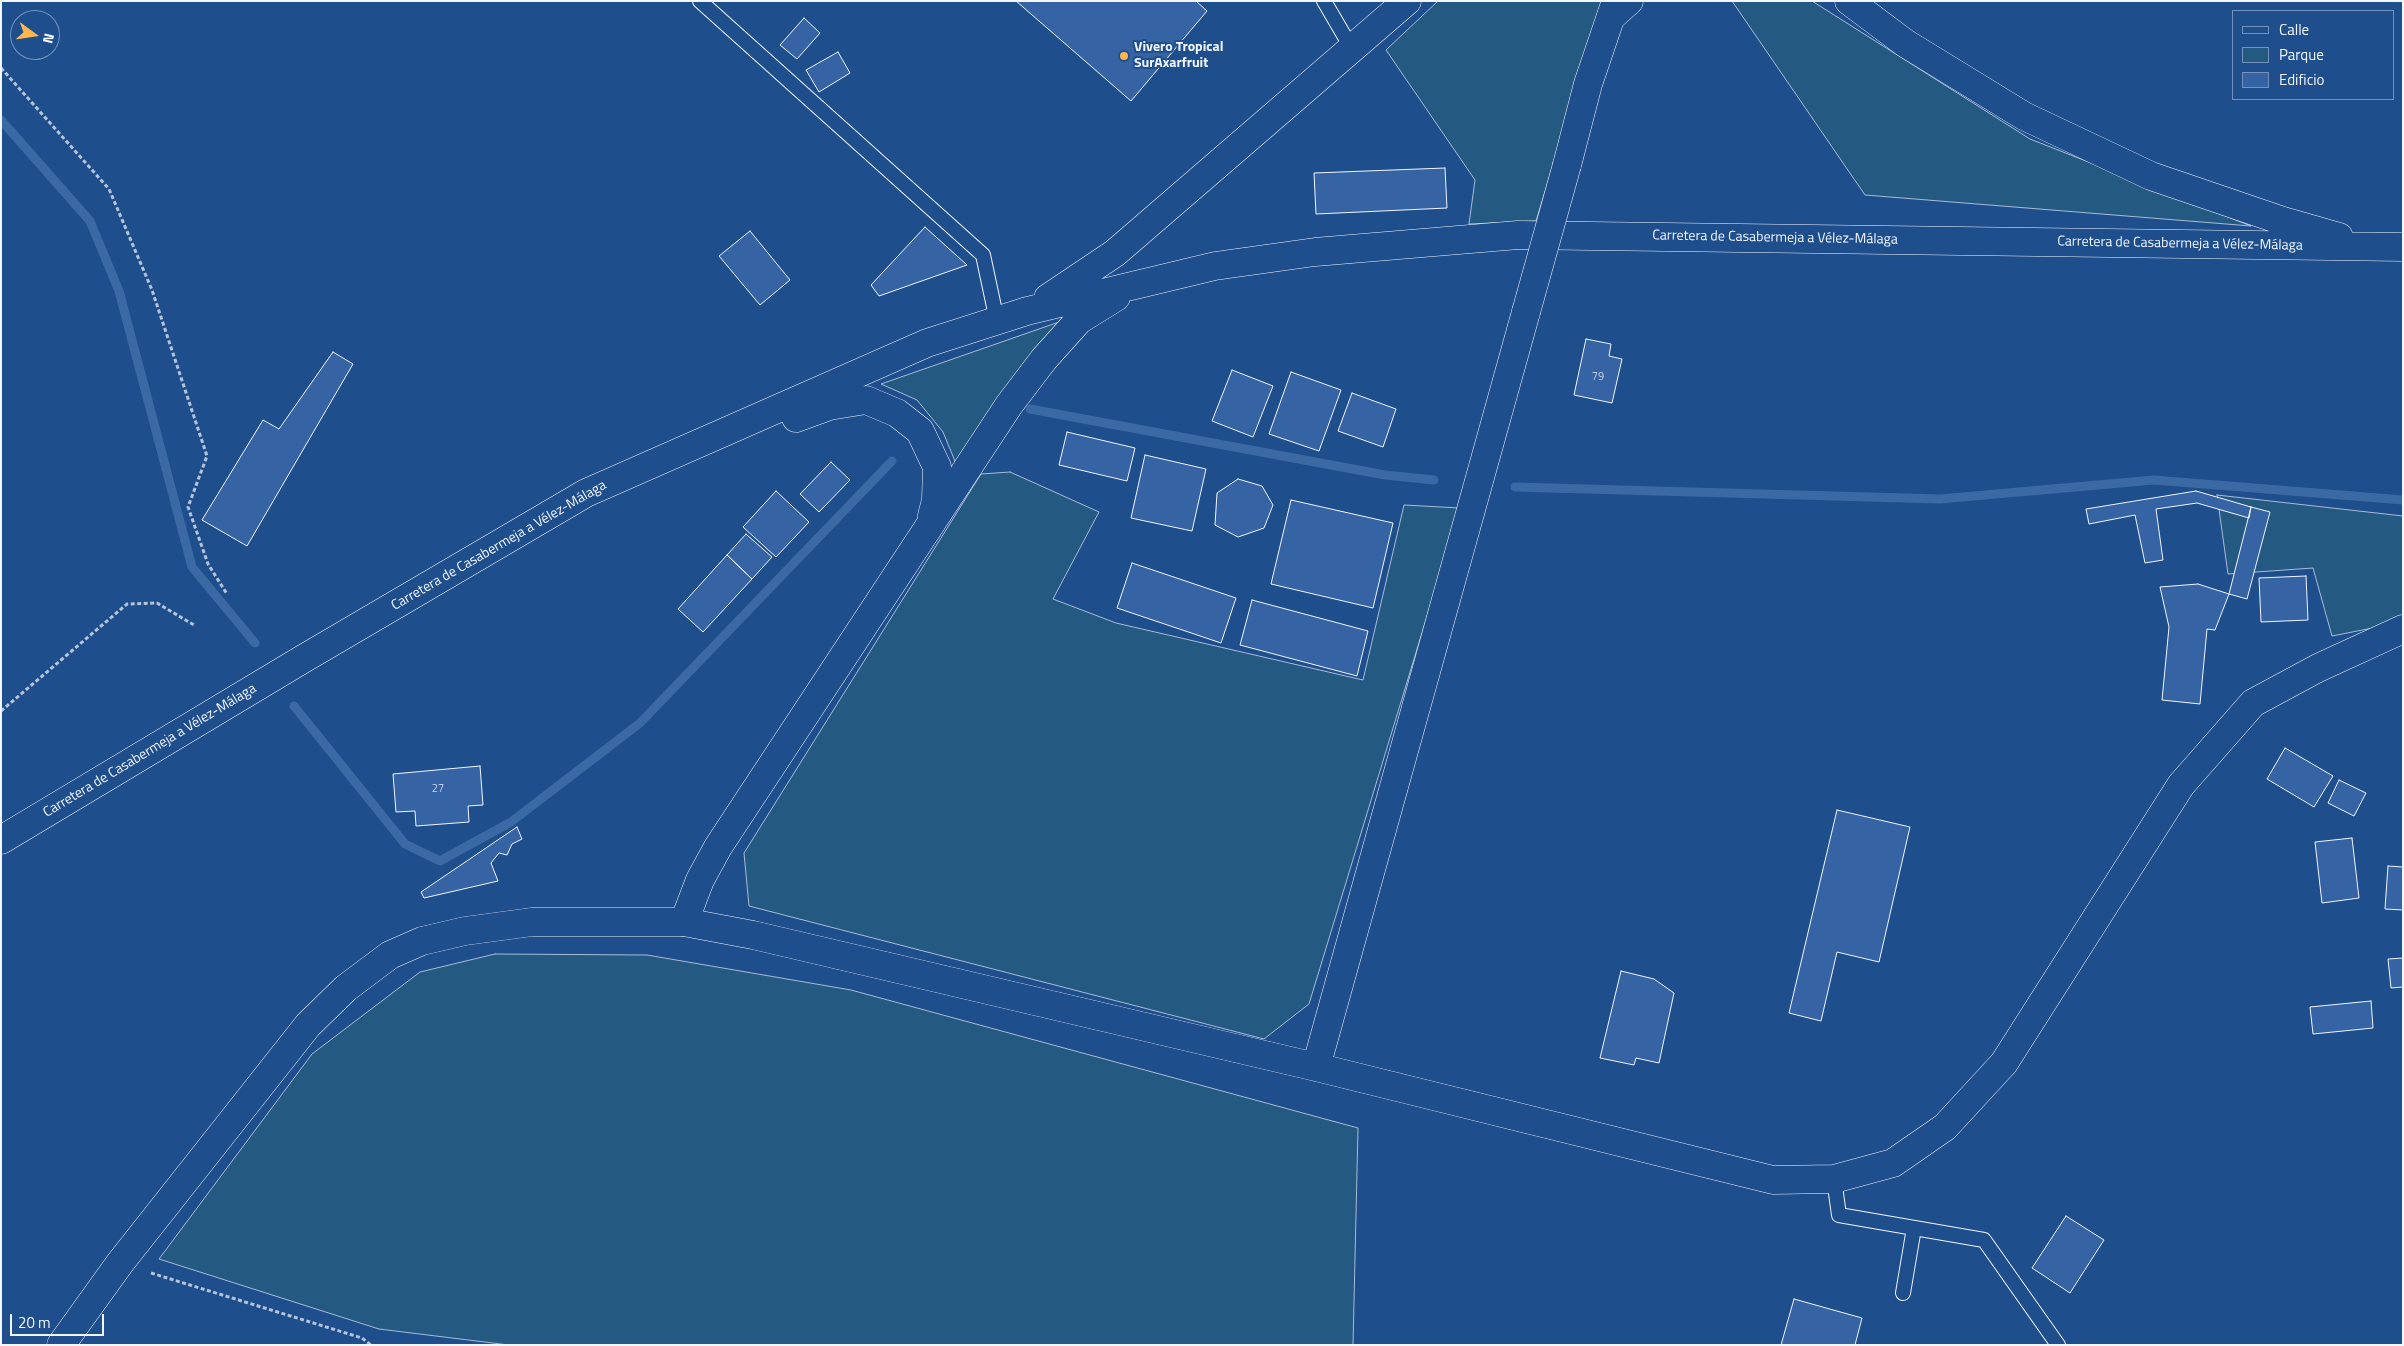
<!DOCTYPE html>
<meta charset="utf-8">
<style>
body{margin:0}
#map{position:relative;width:2404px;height:1346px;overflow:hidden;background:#1f4e8c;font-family:"Titillium Web",sans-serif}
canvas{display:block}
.frame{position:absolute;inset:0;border:2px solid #f2f6ff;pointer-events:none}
.legend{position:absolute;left:2232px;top:10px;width:162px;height:90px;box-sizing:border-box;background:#1f4e8c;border:1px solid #7391ba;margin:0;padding:6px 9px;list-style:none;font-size:15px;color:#f2f6ff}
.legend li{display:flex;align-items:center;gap:10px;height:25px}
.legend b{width:25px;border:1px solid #7391ba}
.north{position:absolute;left:10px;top:10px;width:50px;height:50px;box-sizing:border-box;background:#1f4e8c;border:1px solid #7391ba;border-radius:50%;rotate:104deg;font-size:14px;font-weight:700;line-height:20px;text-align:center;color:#f2f6ff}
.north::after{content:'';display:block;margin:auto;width:18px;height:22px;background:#ffb74d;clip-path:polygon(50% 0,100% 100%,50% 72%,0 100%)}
.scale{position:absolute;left:10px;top:1314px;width:94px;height:22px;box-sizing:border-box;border:2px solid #f2f6ff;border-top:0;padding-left:6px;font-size:15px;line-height:18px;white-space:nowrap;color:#f2f6ff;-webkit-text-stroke:4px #1f4e8c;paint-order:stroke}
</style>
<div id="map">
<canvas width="2404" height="1346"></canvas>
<div class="frame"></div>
<ul class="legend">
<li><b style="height:6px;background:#1f4e8c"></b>Calle</li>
<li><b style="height:14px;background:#245a82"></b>Parque</li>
<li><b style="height:14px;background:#3563a3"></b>Edificio</li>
</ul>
<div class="north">N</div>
<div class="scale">20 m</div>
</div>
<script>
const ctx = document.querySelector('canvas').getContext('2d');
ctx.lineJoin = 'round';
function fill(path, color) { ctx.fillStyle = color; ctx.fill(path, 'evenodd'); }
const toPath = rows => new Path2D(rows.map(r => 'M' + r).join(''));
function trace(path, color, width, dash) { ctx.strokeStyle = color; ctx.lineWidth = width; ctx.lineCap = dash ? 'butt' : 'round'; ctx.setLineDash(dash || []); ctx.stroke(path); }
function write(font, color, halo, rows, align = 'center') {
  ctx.font = font + ' "Titillium Web",sans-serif'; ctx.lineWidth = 4; ctx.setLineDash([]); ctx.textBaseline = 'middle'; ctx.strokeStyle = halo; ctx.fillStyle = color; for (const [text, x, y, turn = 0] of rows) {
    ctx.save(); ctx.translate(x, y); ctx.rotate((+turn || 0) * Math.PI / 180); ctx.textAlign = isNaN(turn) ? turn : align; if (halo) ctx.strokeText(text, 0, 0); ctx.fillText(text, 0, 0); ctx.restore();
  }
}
const green = toPath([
 [1438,1,1603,1,1536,221,1469,224,1475,180,1386,50,1438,1],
 [1732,1,1812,1,2030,139,2251,226,1865,195,1732,1],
 [1062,321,957,466,943,432,917,400,881,384,1062,321],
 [1010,472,1099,512,1053,599,1116,623,1363,680,1404,505,1460,508,1309,1004,1264,1039,749,906,744,853,981,474,1010,472],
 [2217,495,2403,516,2403,622,2332,636,2313,568,2228,574,2217,495],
 [495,954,647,955,851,990,1358,1128,1353,1345,509,1345,379,1329,159,1259,312,1054,420,972,495,954]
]);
fill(green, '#245a82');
trace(green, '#a8bbd7', 1);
trace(toPath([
 [1,120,90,221,119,291,192,567,255,643],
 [1030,409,1385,475,1434,480],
 [1515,487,1940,499,2154,480,2403,500],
 [294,706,405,844,440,861,511,822,640,723,892,461]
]), '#3b69a3', 9);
const building = toPath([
 [1016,1,1196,1,1207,11,1131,101,1016,1],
 [804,18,820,33,797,59,780,45,804,18],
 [838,52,850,73,819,92,806,70,838,52],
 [1445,168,1447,208,1316,214,1314,173,1445,168],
 [925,227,967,265,879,296,871,285,925,227],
 [750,231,790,280,760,305,719,256,750,231],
 [1586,339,1611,344,1609,356,1622,359,1612,403,1574,395,1586,339],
 [333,352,353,364,247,546,202,520,263,420,279,429,333,352],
 [1232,370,1273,386,1253,437,1212,421,1232,370],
 [1291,372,1341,390,1319,451,1269,434,1291,372],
 [1352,393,1396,409,1383,447,1338,431,1352,393],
 [1067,432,1135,448,1127,481,1059,465,1067,432],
 [1145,455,1206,469,1192,531,1131,518,1145,455],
 [831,462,850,480,819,512,800,494,831,462],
 [1238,479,1262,486,1273,505,1264,528,1238,537,1215,525,1217,493,1238,479],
 [776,491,809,522,776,557,743,527,776,491],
 [2196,491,2251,507,2249,518,2197,503,2156,509,2163,560,2145,563,2135,515,2089,524,2086,509,2196,491],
 [1291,500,1393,523,1373,608,1271,584,1291,500],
 [2251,507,2270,512,2247,599,2229,594,2251,507],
 [746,534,772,557,752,579,727,555,746,534],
 [727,555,752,579,703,632,678,609,727,555],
 [1132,563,1236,598,1221,643,1117,608,1132,563],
 [2306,576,2308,620,2261,622,2259,578,2306,576],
 [2198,584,2229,594,2215,630,2207,629,2200,704,2162,700,2169,627,2160,587,2198,584],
 [1252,600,1368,631,1357,676,1240,645,1252,600],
 [2285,748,2333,776,2314,807,2267,779,2285,748],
 [480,766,483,805,468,806,469,822,416,826,415,811,396,812,393,774,480,766],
 [2339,780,2366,793,2354,816,2328,803,2339,780],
 [1837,810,1910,827,1879,962,1837,952,1821,1021,1789,1013,1837,810],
 [517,827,522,839,512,844,507,855,499,853,491,863,498,881,424,898,421,892,517,827],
 [2352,838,2359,898,2322,903,2315,842,2352,838],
 [2388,866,2403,867,2403,910,2385,909,2388,866],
 [2403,958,2403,987,2391,988,2388,959,2403,958],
 [1621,971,1654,979,1674,993,1659,1063,1636,1058,1634,1065,1600,1058,1621,971],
 [2371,1001,2373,1028,2313,1034,2310,1007,2371,1001],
 [2066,1216,2104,1240,2070,1293,2032,1268,2066,1216],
 [1794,1299,1862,1318,1855,1345,1781,1345,1794,1299]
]);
fill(building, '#3563a3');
trace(building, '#f2f6ff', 1);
const service = toPath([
 [700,1,983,255,997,321],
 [1324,1,1352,49],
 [1834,1179,1839,1215,1984,1240,2058,1345],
 [1903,1293,1914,1228]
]);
const tertiary = toPath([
 [1567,165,1588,84,1616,1],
 [1316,1067,1526,312],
 [61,1345,120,1263,308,1025,346,988,390,955,422,941,465,931,532,922,684,922,753,935,1316,1067,1773,1180,1834,1179,1893,1163,1945,1127,2004,1063,2181,785,2253,703,2318,668,2403,629]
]);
const primary = toPath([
 [1849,1,1905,43,2024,116,2151,176,2283,221,2339,237],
 [1611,17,1629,1],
 [1048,298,1115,253,1407,1],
 [796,418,829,406,866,400,897,413,920,431,937,467,936,500,932,516],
 [1,840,303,659,586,493,927,343,1027,311,1215,266,1315,252,1518,235,2403,247],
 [684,922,700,880,718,847,1009,405,1044,359,1079,320,1116,297]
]);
trace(service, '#f2f6ff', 16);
trace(tertiary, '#f2f6ff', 29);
trace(primary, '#f2f6ff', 29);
trace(toPath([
 [1,68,109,189,152,290,207,456,188,507,208,564,227,594],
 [1,711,127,604,157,603,194,625],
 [151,1273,362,1338,371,1345]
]), '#b3c4dc', 3, [4, 2.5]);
trace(service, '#1f4e8c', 14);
trace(tertiary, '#1f4e8c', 28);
trace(primary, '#1f4e8c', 28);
const tertiaryBridge = toPath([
 [1526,312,1567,165]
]);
trace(tertiaryBridge, '#f2f6ff', 29, []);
trace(tertiaryBridge, '#1f4e8c', 28);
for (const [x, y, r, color] of [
 [1124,56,5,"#ffb74d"]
]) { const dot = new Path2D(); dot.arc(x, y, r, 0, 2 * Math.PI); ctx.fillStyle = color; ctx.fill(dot); trace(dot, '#1f4e8c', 2); }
write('11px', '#c3d1e8', null, [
 ["79",1598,377],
 ["27",438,789]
]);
write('bold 14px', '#f2f6ff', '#1f4e8c', [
 ["Vivero Tropical",1134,48],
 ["SurAxarfruit",1134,64]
], 'left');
write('14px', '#f2f6ff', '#1f4e8c', [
 ["Carretera de Casabermeja a Vélez-Málaga",1775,238,1],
 ["Carretera de Casabermeja a Vélez-Málaga",2180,244,1],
 ["Carretera de Casabermeja a Vélez-Málaga",499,546,-30],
 ["Carretera de Casabermeja a Vélez-Málaga",150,751,-31]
]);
</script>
